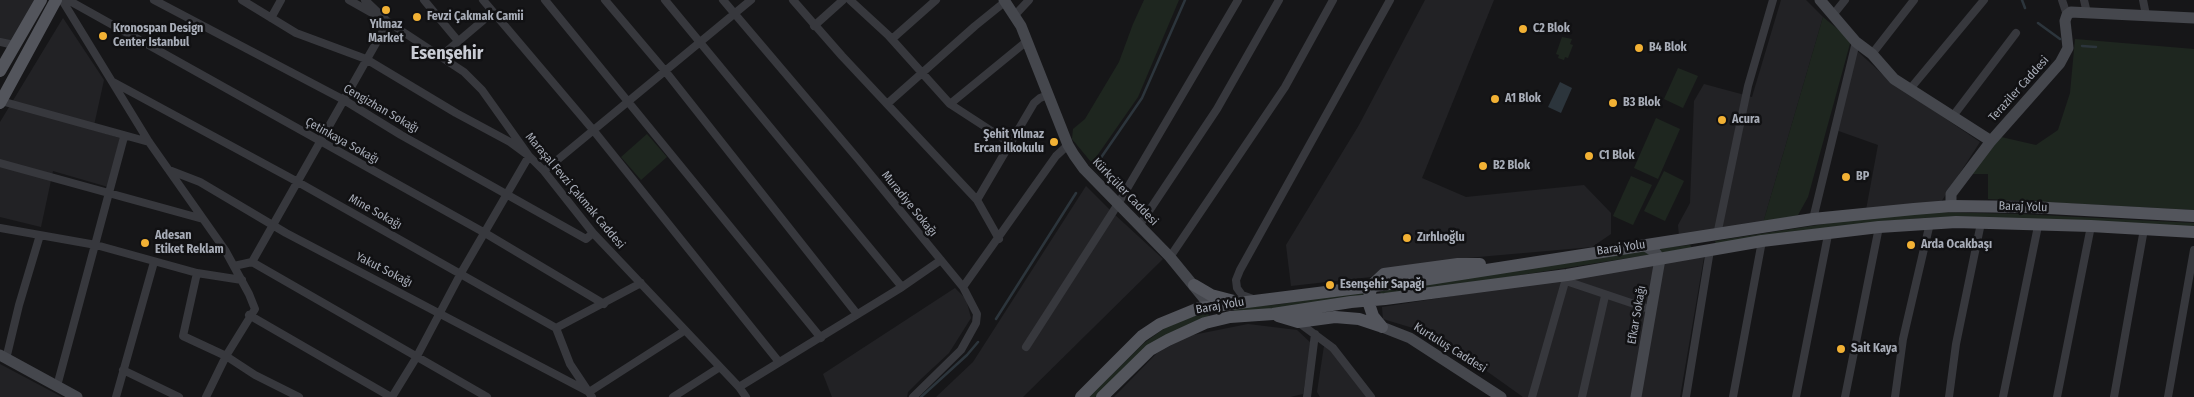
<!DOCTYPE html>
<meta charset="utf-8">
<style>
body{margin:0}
canvas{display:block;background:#161618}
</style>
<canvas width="2194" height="397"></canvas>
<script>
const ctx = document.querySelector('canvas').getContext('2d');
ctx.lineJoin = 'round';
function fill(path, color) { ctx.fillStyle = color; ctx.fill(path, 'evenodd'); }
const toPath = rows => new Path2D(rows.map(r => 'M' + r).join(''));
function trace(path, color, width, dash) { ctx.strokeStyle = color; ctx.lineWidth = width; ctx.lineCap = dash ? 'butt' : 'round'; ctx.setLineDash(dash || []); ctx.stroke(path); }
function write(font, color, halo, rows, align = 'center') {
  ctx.font = font + ' "Fira Sans Condensed",sans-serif'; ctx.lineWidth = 5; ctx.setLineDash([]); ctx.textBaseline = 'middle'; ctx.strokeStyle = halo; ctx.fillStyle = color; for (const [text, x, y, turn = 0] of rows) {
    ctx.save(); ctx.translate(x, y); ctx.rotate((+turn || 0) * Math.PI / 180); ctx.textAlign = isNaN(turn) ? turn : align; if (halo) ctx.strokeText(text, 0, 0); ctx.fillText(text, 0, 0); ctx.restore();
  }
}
fill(toPath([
 [0,0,42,0,17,44,0,39],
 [1425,0,1494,0,1422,178,1466,197,1584,185,1611,213,1611,234,1592,247,1467,258,1379,271,1371,277,1291,286,1286,245,1359,125],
 [1781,0,1806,0,1823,17,1763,223,1679,236,1678,225,1690,203,1694,101,1704,84,1752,97],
 [63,18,104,80,93,130,120,138,108,187,53,171,41,227,0,217,0,122],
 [1855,49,1890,81,1980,142,1941,202,1866,210,1878,145,1833,129],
 [1086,186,1113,213,1163,259,1023,397,936,397,973,362],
 [1704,257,1680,397,1523,397,1436,335,1383,319,1382,307],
 [955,288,966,299,971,318,949,353,921,379,908,392,907,397,832,397,823,374],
 [1248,324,1297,330,1311,343,1303,394,1290,397,1114,397,1157,353,1188,336],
 [1324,346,1332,349,1368,397,1320,397,1317,392],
 [0,364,62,397,0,397]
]), '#222225');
fill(toPath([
 [1144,0,1179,0,1138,97,1092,163,1072,139,1073,129,1085,119,1119,62,1133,24],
 [1823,17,1851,40,1808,197,1798,215,1763,223],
 [1562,37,1572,39,1570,44,1573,45,1568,58,1565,57,1564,60,1558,58,1559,55,1556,54],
 [2075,39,2194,49,2194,210,1988,199,1988,174,1970,174,2001,137,2036,145,2058,130,2070,93],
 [1678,68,1698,76,1683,108,1664,99],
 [1656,118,1680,129,1658,179,1634,168],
 [647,134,667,157,641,180,621,157],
 [1664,171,1684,181,1665,221,1644,211],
 [1631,176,1652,185,1633,225,1613,216],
 [1936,212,2020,214,2194,223,2194,228,1937,217,1885,221,1716,245,1715,241,1843,221],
 [1690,245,1692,248,1381,297,1380,290,1636,251],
 [1362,291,1364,298,1276,309,1234,312,1234,307,1275,305],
 [1208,311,1209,316,1174,331,1096,397,1089,397,1144,343,1169,325]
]), '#1e261f');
fill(toPath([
 [1560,82,1572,88,1561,113,1548,107]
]), '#2c353c');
trace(toPath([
 [2022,0,2025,8],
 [2038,23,2060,39],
 [2082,46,2096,47],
 [1098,162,1142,98,1185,0],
 [996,319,1076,193],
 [921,397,967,355,978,342]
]), '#2c353c', 2.5);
trace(toPath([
 [62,0,149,142,225,250,249,294,255,309,226,356,206,397],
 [68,0,485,233,604,304],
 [154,0,344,100,401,135,586,239,593,233],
 [242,0,296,33,366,59,456,113,510,142,529,156,461,273,416,358,392,397],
 [349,0,388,22,464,72,482,90,529,156,544,171,593,233,739,387,746,397],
 [424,0,458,41],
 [483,0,594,131,779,362],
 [545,0,821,338],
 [605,0,666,72,857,314],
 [665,0,902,287],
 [723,0,858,159,963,287,977,314,976,323,961,350,913,397],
 [793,0,842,56,977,200,999,239],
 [850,0,888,35,950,104,1010,143],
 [2062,0,2067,15],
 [2084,0,2087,13],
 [2143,0,2146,15],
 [1015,15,1029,0],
 [1833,15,1845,0],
 [271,18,281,0],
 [814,26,843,0],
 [892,39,936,0],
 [0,42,14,45],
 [1872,54,1914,0],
 [441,56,493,12],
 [113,82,296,181,556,328,570,364,592,397],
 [1910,89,1984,0],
 [1,101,149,142],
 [887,104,975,26,1006,1],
 [950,104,1027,41],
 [1953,116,2016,33],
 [0,163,203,219],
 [169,170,200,182,286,233,589,392,684,331],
 [544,171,751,0],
 [977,200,1034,103,1040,98,1048,95],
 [1813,219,1856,42],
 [1139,226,1217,109,1279,0],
 [0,228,96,245,197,273,242,280],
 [1717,235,1748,86,1773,0],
 [1170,257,1285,87,1333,0],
 [252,262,487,397],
 [234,266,252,262,388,22,365,0],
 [197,273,183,336,226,356,255,375,299,397],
 [1566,281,1652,310],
 [963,287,1056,156,1068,145],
 [1253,299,1242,295,1237,288,1236,280,1240,270,1390,0],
 [249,315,391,397],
 [1298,322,1333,348,1371,397],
 [556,328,641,283],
 [1026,347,1118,204,1238,0],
 [6,359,19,305,40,235],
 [123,370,179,397],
 [57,386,124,137],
 [739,387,902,287,941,260],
 [116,397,154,262],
 [673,397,720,367],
 [1307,397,1315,334],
 [1532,397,1567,275],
 [1582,397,1605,296],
 [1686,397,1710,250],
 [1733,397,1762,241],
 [1796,397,1828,235],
 [1845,397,1879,227],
 [1895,397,1903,339,1930,223],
 [1949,397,1956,344,1981,223],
 [2003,397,2038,226],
 [2057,397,2091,226],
 [2114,397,2144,229],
 [2168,397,2194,250]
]), '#37383d', 8);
trace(toPath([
 [1004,0,1021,26,1068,145,1074,155,1084,169,1170,257,1211,307],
 [1820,0,1856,42,1872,54,1894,79,1991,141],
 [1951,206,1951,194,1991,141,2060,63,2068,48,2065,21,2067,15,2071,12,2194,18],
 [1382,327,1410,338,1501,397],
 [0,355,77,397],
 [1636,397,1660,259,1655,252,1644,245]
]), '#45474d', 11);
trace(toPath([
 [0,71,41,0],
 [0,103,56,0],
 [1194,285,1211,295,1234,301],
 [1278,316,1298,322,1335,317,1359,319,1380,326],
 [1382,327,1373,316,1368,301,1372,285,1384,274,1458,264,1480,264],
 [1081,397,1142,336,1160,324,1199,308,1429,279,1813,219,1914,209,1951,206,2030,207,2194,216],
 [1102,397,1150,350,1168,340,1205,323,1230,317,1273,314,1351,302,1385,299,1567,275,1762,241,1879,227,1956,222,2091,226,2194,232]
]), '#53555c', 12);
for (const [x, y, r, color] of [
 [386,10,5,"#f2b134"],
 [417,17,5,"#f2b134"],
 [1523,29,5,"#f2b134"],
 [103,36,5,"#f2b134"],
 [1639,48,5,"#f2b134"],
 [1495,99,5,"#f2b134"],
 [1613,103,5,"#f2b134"],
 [1722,120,5,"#f2b134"],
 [1054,142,5,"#f2b134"],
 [1589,156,5,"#f2b134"],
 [1483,166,5,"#f2b134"],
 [1846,177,5,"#f2b134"],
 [1407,238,5,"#f2b134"],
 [145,243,5,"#f2b134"],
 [1911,245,5,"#f2b134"],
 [1330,285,5,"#f2b134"],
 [1841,349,5,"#f2b134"]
]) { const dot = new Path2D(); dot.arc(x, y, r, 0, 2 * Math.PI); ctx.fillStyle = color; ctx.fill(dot); trace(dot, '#111113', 2); }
write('bold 12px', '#a8adb8', '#111113', [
 ["Fevzi Çakmak Camii",427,17],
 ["Yılmaz",386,25,"center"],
 ["Market",386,39,"center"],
 ["Kronospan Design",113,29],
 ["Center Istanbul",113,43],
 ["C2 Blok",1533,29],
 ["B4 Blok",1649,48],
 ["A1 Blok",1505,99],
 ["B3 Blok",1623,103],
 ["Acura",1732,120],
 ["Şehit Yılmaz",1044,135,"right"],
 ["Ercan ilkokulu",1044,149,"right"],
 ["C1 Blok",1599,156],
 ["B2 Blok",1493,166],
 ["BP",1856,177],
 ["Adesan",155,236],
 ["Etiket Reklam",155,250],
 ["Zırhlıoğlu",1417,238],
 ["Arda Ocakbaşı",1921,245],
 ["Esenşehir Sapağı",1340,285],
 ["Sait Kaya",1851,349]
], 'left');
write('12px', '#a8adb8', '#111113', [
 ["Teraziler Caddesi",2019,89,-48],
 ["Cengizhan Sokağı",381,109,30],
 ["Çetinkaya Sokağı",342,141,29],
 ["Maraşal Fevzi Çakmak Caddesi",575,191,50],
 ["Kürkçüler Caddesi",1125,192,46],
 ["Muradiye Sokağı",909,204,51],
 ["Baraj Yolu",2023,207,2],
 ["Mine Sokağı",375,212,29],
 ["Baraj Yolu",1621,248,-8],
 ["Yakut Sokağı",384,270,27],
 ["Baraj Yolu",1220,306,-10],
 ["Efkar Sokağı",1637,315,-80],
 ["Kurtuluş Caddesi",1450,348,32]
]);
write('bold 18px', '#c9ccd4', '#111113', [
 ["Esenşehir",447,54]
]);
</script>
